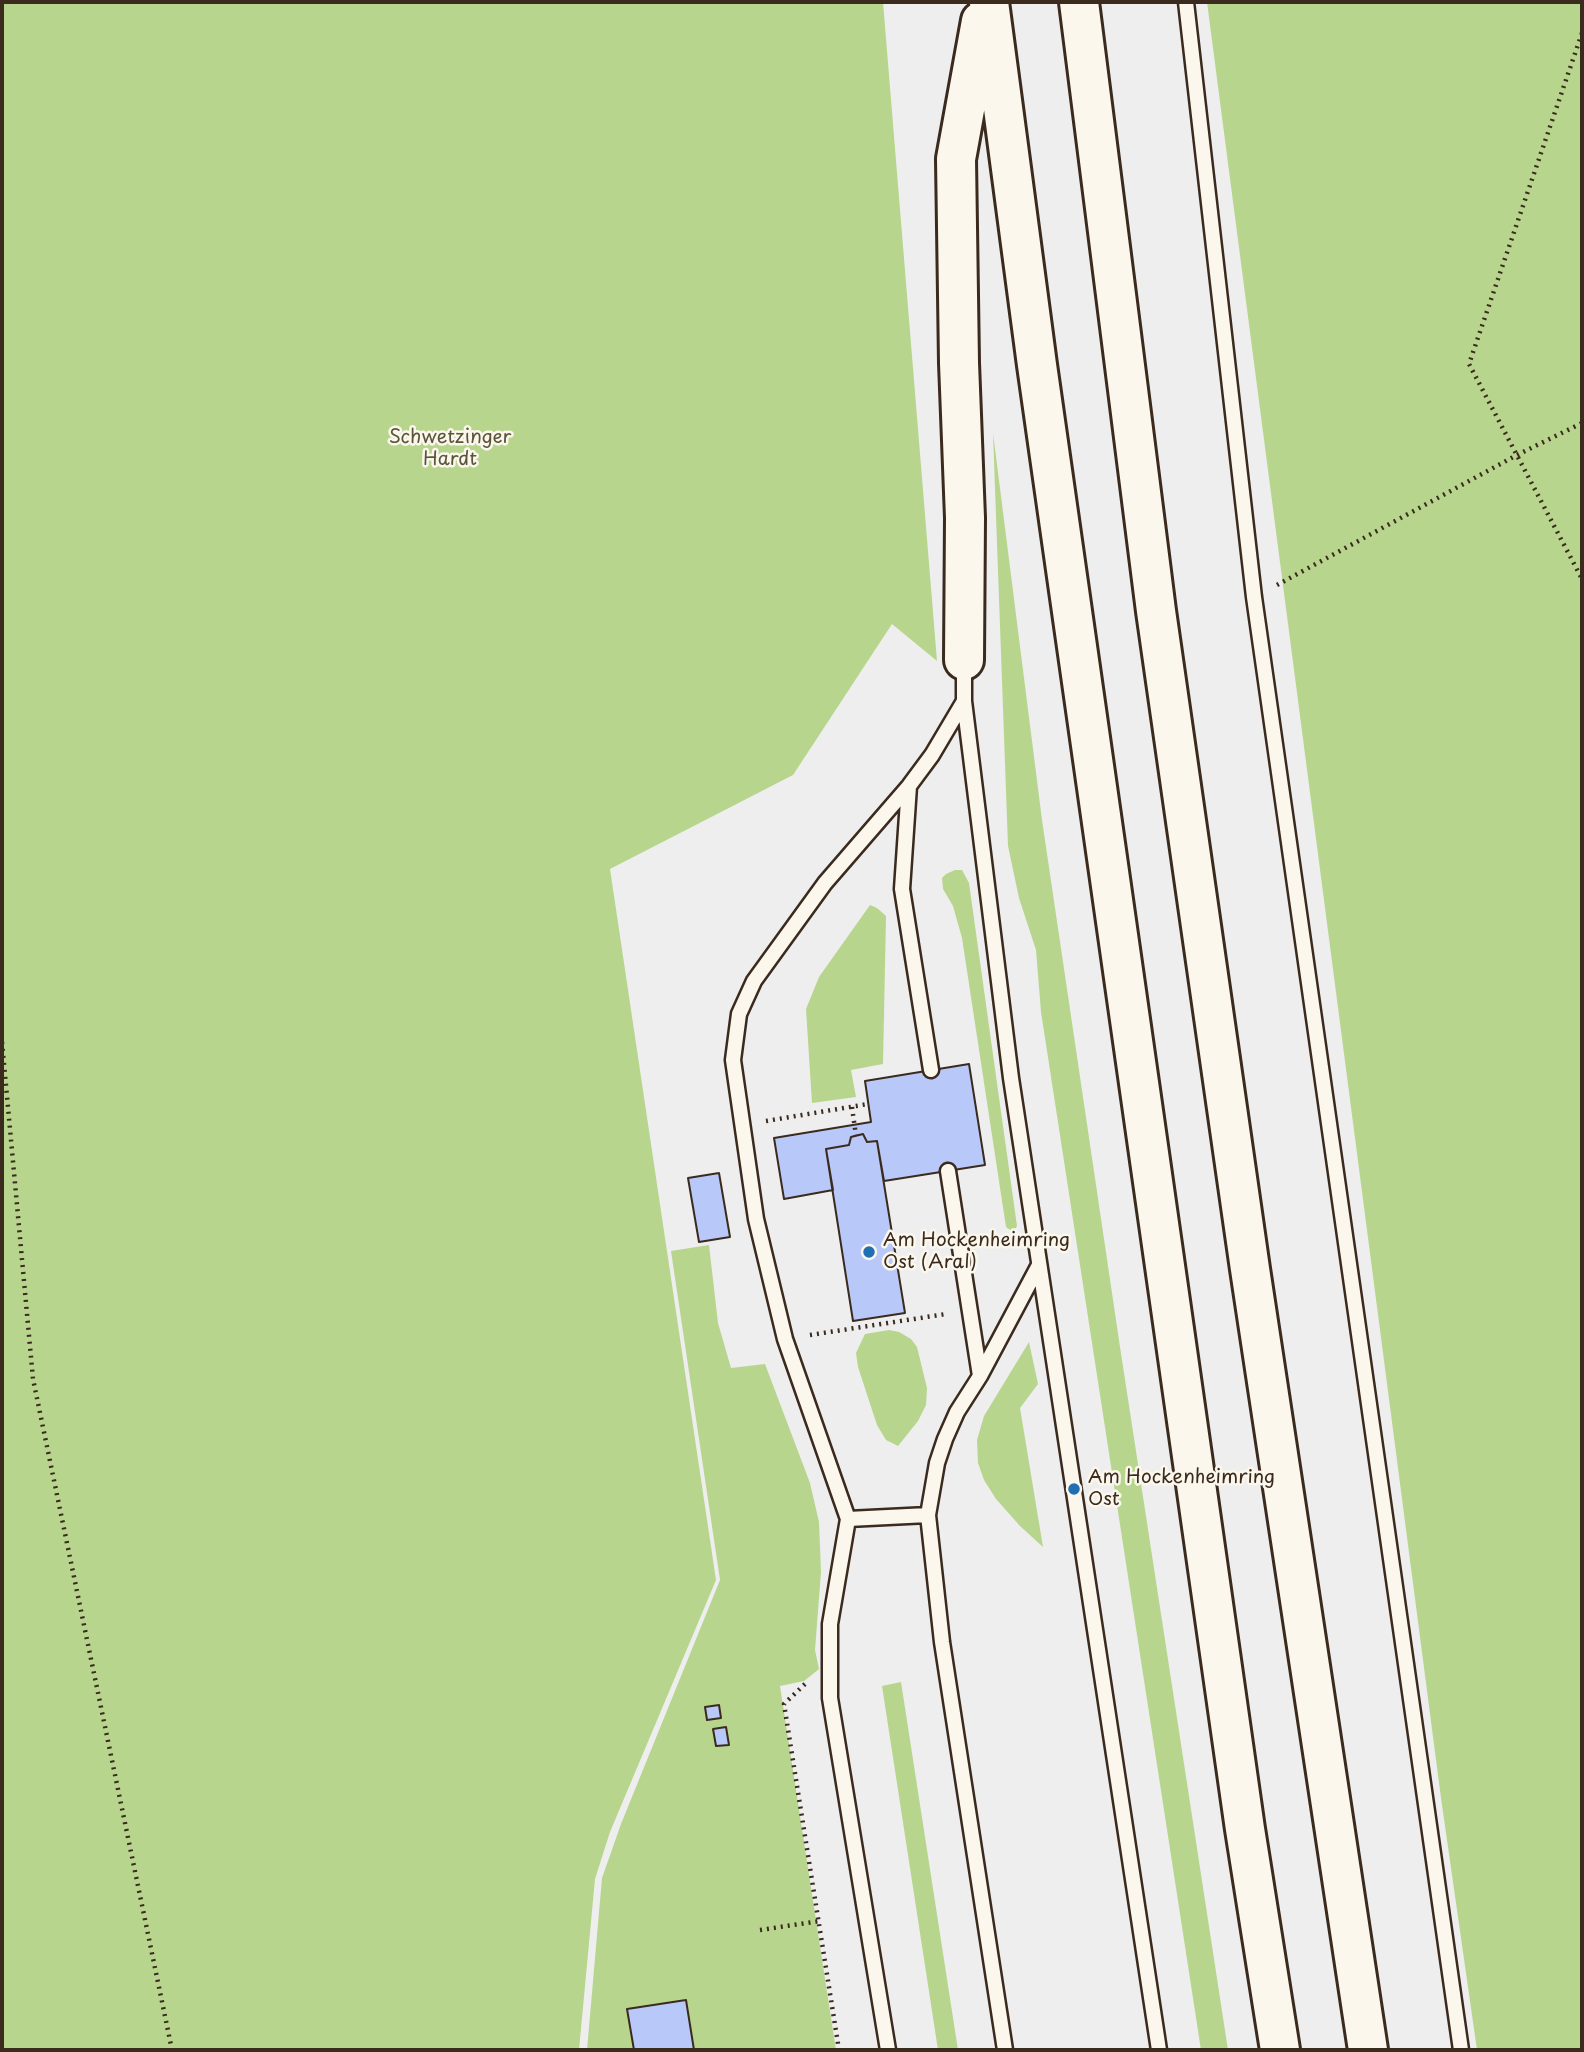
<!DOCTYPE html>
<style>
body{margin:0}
#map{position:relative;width:1584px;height:2052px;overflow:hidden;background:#eeeeef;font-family:"Playpen Sans",sans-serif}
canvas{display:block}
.frame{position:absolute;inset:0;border:4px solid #3b2a1e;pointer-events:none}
</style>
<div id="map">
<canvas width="1584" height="2052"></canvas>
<div class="frame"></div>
</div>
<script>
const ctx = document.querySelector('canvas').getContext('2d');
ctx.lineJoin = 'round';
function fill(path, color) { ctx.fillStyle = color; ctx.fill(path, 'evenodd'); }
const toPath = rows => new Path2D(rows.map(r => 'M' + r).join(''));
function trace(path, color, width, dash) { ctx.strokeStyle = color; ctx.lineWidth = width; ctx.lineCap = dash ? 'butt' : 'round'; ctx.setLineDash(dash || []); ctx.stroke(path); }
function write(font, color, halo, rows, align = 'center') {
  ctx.font = font + ' "Playpen Sans",sans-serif'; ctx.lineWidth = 5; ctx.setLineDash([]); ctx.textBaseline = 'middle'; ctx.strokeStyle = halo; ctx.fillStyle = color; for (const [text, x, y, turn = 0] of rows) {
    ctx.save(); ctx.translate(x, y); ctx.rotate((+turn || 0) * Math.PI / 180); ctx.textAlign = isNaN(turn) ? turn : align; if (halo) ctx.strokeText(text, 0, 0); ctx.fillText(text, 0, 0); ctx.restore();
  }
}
fill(toPath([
 [2,2,883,2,937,661,892,624,793,775,610,869,716,1580,610,1832,595,1879,579,2050,2,2050],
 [1207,2,1582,2,1582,2050,1477,2050,1441,1798],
 [993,433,1042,820,1120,1347,1228,2050,1201,2050,1041,1012,1036,950,1019,898,1008,846],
 [955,870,962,870,969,883,1017,1226,1013,1232,1006,1227,962,938,953,906,943,889,942,878,946,874],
 [870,905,877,908,886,916,883,1064,851,1070,856,1097,812,1103,806,1009,819,977],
 [709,1245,718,1323,731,1368,765,1364,810,1483,819,1522,821,1572,815,1650,819,1669,804,1681,780,1686,836,2050,587,2050,602,1878,621,1824,720,1580,671,1251],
 [889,1330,899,1332,911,1339,917,1347,927,1388,926,1405,918,1421,898,1446,886,1440,877,1425,858,1367,856,1353,865,1334],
 [1029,1342,1038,1384,1020,1408,1043,1547,1020,1526,996,1499,984,1480,978,1463,977,1440,984,1416],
 [901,1682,958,2050,938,2050,882,1686]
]), '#b7d58d');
const building = toPath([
 [969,1064,985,1165,884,1181,877,1141,867,1142,863,1134,851,1137,849,1145,826,1149,833,1190,784,1199,774,1138,871,1122,865,1081,969,1064],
 [863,1134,867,1142,877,1141,905,1313,853,1321,826,1149,849,1145,851,1137,863,1134],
 [719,1173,730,1237,699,1242,688,1178,719,1173],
 [719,1705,721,1718,707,1720,705,1707,719,1705],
 [726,1727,729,1745,716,1746,713,1729,726,1727],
 [686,2000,694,2050,634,2050,627,2009,686,2000]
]);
fill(building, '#b8c9f9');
trace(building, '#3b2a1e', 2);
const lane = toPath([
 [1186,2,1254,597,1461,2050],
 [964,662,964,701,1011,1078,1159,2050],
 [909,786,902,889,931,1070],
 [948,1171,980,1376],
 [848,1519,928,1515],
 [888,2050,830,1698,830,1624,848,1519,785,1339,756,1219,733,1060,739,1014,754,981,825,883,909,786,932,755,964,701],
 [1005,2050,942,1642,928,1515,937,1463,945,1439,957,1412,980,1376,1039,1265]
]);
const highway = toPath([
 [989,2,1037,365,1245,1829,1280,2050],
 [1079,2,1156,611,1250,1269,1368,2050],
 [964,660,965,518,959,363,956,159,981,21]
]);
trace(lane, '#3b2a1e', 19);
trace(highway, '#3b2a1e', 44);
trace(toPath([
 [1582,33,1469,364,1582,579],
 [1277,585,1517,455,1582,423],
 [2,1042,33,1379,172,2050],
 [852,1107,856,1136],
 [766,1121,868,1104],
 [810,1335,946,1314],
 [805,1684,784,1704,839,2050],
 [760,1930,820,1921]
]), '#3b2a1e', 4.5, [2, 5]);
trace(lane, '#fbf7ec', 14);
trace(highway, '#fbf7ec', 38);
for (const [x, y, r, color] of [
 [869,1252,7,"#1f6fb2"],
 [1074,1489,7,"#1f6fb2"]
]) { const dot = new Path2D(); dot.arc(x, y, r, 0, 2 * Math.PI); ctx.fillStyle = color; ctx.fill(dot); trace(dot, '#fbf7ec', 2.5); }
write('19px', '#5a553a', '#fbf7ec', [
 ["Schwetzinger",450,438],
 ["Hardt",450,460]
]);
write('19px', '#3b2a1e', '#fbf7ec', [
 ["Am Hockenheimring",883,1241],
 ["Ost (Aral)",883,1263],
 ["Am Hockenheimring",1088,1478],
 ["Ost",1088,1500]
], 'left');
</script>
